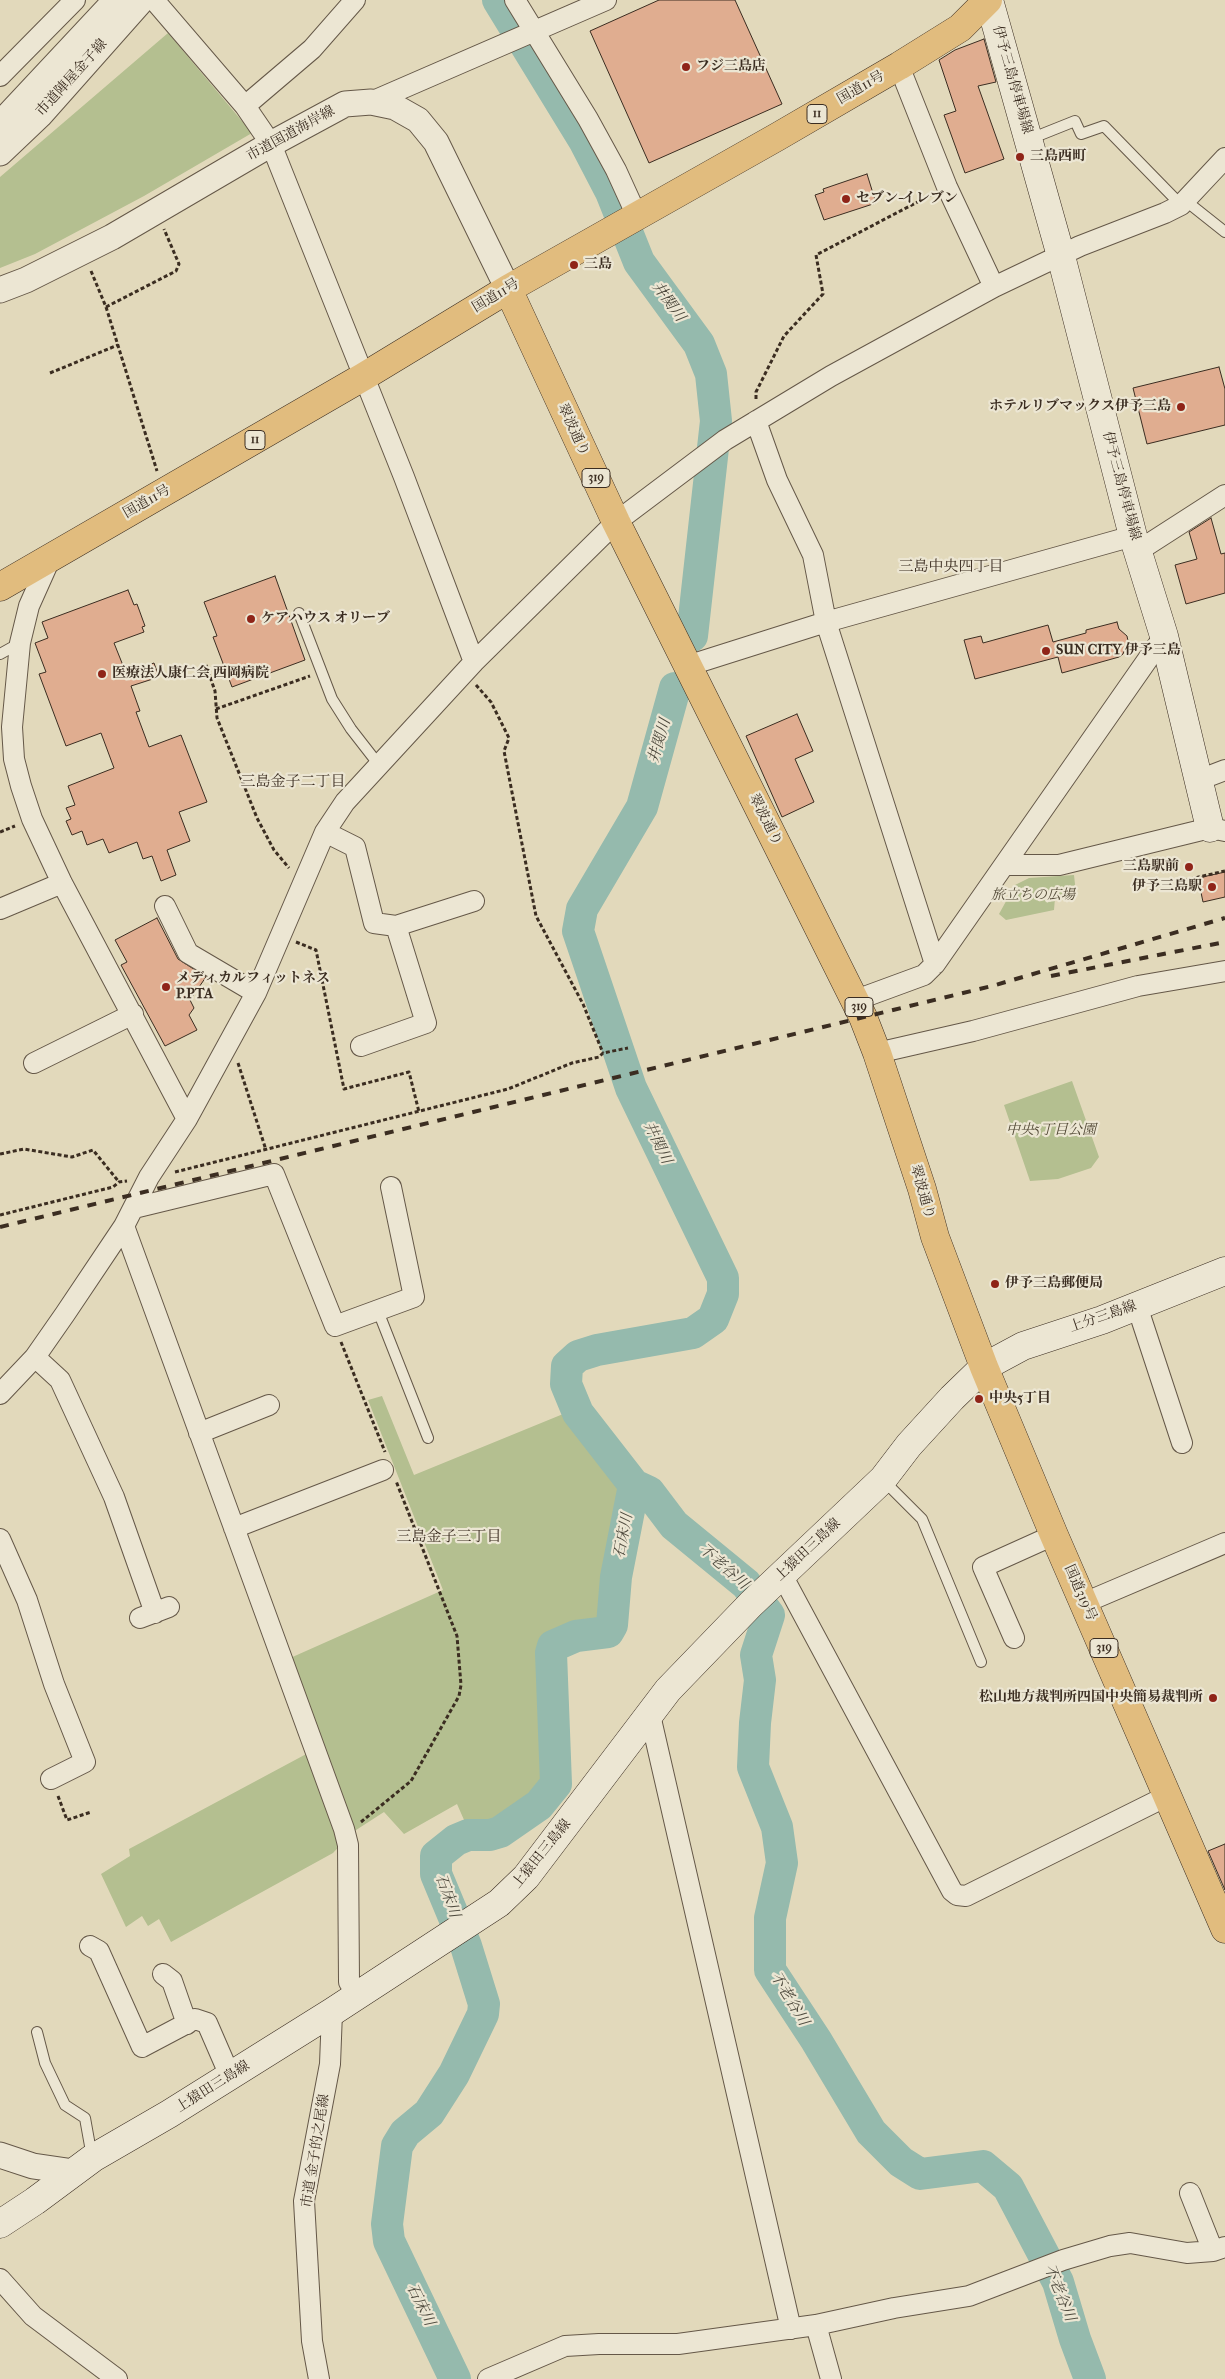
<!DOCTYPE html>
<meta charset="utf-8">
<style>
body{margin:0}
canvas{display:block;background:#e2d9bb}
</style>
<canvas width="1225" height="2379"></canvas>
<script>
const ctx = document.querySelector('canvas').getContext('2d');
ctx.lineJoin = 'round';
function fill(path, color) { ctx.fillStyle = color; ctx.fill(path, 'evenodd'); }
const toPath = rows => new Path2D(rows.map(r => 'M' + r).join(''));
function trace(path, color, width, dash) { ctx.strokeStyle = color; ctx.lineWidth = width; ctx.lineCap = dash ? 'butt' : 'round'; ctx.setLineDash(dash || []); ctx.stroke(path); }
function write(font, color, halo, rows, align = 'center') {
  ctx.font = font + ' "IM FELL French Canon","Noto Serif JP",serif'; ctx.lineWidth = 4.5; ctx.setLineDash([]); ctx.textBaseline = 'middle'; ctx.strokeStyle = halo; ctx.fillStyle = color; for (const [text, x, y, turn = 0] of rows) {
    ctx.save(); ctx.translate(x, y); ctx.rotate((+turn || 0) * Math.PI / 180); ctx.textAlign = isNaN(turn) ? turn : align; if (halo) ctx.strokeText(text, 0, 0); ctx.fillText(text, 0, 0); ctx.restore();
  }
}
fill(toPath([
 [168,33,252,133,144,196,35,254,0,268,0,177],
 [1074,875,1076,893,1055,898,1054,910,1006,920,999,914,1015,885,1029,878],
 [1072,1081,1099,1157,1091,1168,1058,1179,1030,1181,1004,1105],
 [382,1396,414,1475,568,1412,626,1489,615,1550,610,1616,605,1624,551,1640,541,1653,548,1781,539,1797,503,1822,493,1827,468,1829,457,1804,404,1834,384,1812,353,1832,333,1853,171,1942,159,1919,148,1926,142,1916,126,1927,101,1874,130,1856,129,1849,310,1752,288,1659,443,1590,368,1400]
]), '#b4bf90');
trace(toPath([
 [498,0,585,142,611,192,639,262,699,344,711,374,716,421,692,636],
 [675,688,642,807,582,909,578,931,631,1088,723,1278,723,1294,713,1319,693,1333,597,1350,578,1356,567,1366,566,1384,578,1413,634,1485,649,1492,674,1525,746,1584,769,1615,756,1655,760,1680,755,1723,753,1767,777,1827,782,1863,770,1918,770,1970,816,2040,871,2132,901,2162,920,2174,983,2166,1008,2187,1058,2282,1075,2339,1090,2379],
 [455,2379,389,2241,387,2224,397,2146,405,2133,429,2113,454,2074,483,2014,484,2004,466,1946,436,1874,436,1856,456,1840,468,1835,490,1835,500,1832,539,1805,556,1784,551,1653,553,1646,576,1636,608,1632,612,1625,616,1577,634,1485]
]), '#95baad', 32);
const building = toPath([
 [659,0,735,0,782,104,649,163,590,31,659,0],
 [984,39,996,82,978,86,1004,159,965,173,944,115,956,111,939,60,955,50,984,39],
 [867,174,876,203,824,220,815,195,824,192,823,189,867,174],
 [1219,367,1225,389,1225,425,1147,444,1133,388,1219,367],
 [1211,518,1221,554,1225,553,1225,593,1186,604,1175,565,1197,559,1189,532,1211,518],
 [275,576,305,660,232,687,213,637,217,636,204,602,275,576],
 [128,590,134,605,137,604,145,626,142,627,144,632,114,643,126,673,154,663,159,677,131,686,140,711,136,712,149,747,181,735,207,802,179,812,190,841,167,850,176,875,161,881,152,856,143,859,137,842,109,853,103,839,87,845,82,831,72,835,66,821,71,819,66,808,75,805,68,786,114,768,101,733,66,746,39,674,46,672,35,643,48,638,42,622,128,590],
 [1117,622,1119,629,1127,636,1128,641,1123,654,1119,657,1062,673,1058,657,975,679,964,640,981,636,983,643,1048,625,1053,642,1086,633,1086,630,1117,622],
 [797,714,813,751,795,759,814,802,782,817,746,736,797,714],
 [1225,872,1225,897,1203,902,1198,878,1225,872],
 [157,918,178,959,206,977,190,1000,194,1008,189,1015,197,1030,165,1046,121,965,127,962,115,940,157,918],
 [1225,1844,1225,1890,1208,1851,1225,1844]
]);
fill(building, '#e0ad90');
trace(building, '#3b2d21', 1);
const service = toPath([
 [1030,139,1075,121,1081,134,1104,126,1181,205],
 [1186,201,1225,232],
 [299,613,332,699,351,729,379,765],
 [0,654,20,643],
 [378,1311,428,1438],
 [883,1480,922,1519,981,1662],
 [37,2032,45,2063,65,2105,85,2118,92,2157]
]);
const minor = toPath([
 [154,0,245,106,271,144,404,477,474,662],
 [515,0,588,119,616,170,637,216],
 [899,66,947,187,994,287],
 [0,76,75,0],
 [371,102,606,0],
 [245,106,312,49,355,0],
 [756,421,777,480,813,555,826,622,935,964],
 [1138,551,1225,495],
 [50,559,29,606,20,643,12,727,14,759,21,786,32,819,62,883,187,1119],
 [687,666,826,622,1133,536],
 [1199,780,1225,770],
 [325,832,355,847,374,923,396,926,426,1023,361,1046],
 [1006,865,1059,865,1210,828,1225,831],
 [165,906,188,953,256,993],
 [0,909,62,883],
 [396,926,474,901],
 [856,1000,924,975,935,964,1164,636],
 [877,1053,973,1031,1138,986,1225,971],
 [34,1063,133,1014],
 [134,1208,274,1174,335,1326,414,1297,391,1187],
 [124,1226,344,1829,348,1845,349,1982,357,1995],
 [1137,1306,1182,1443],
 [35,1357,60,1380,114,1497,155,1613],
 [0,1394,35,1357,65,1314,124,1226,149,1177,187,1119,256,993,325,832,345,802,474,662,616,522,725,440,831,376,994,287,1080,246,1165,213,1181,205,1225,158],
 [199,1433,269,1405],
 [234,1528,383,1470],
 [0,1539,27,1600,54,1684,85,1762,51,1779],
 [782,1575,952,1891,957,1895,966,1896,1167,1796],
 [1084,1603,1225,1543],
 [140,1618,169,1607],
 [1014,1638,983,1567,1054,1535],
 [650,1715,791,2329],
 [90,1946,99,1951,142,2047,195,2019,207,2023,230,2076],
 [163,1974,172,1981,187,2024],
 [1190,2193,1213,2251],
 [0,2279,33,2316,117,2379],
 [816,2325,831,2379],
 [319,2379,312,2341,304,2201,330,2064,332,2012],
 [488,2379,565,2346,599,2344,678,2344,816,2325,894,2308,969,2296,1063,2260,1110,2246,1130,2243,1187,2253,1213,2251,1225,2247]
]);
const tertiary = toPath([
 [0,124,116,0],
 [0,153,40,115,142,0],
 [0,290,26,280,112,237,271,144,345,104,371,102,395,107,418,120,436,142,508,289],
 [0,2155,33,2166,74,2172]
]);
const secondary = toPath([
 [989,0,1061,256,1133,536,1164,636,1210,828],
 [0,2224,35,2201,93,2158,169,2114,332,2012,499,1903,526,1877,668,1690,751,1604,883,1479,909,1445,952,1398,984,1367,1023,1346,1102,1320,1225,1271]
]);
const trunk = toPath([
 [508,289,616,522,863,1017,877,1053,922,1189,935,1237,984,1367,1054,1535,1225,1929],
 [0,587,363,377,508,289,777,137,899,66,960,28,988,0]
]);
trace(service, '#655848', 12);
trace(minor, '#655848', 22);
trace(tertiary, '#655848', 27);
trace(secondary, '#3b2d21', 29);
trace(trunk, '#3b2d21', 29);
trace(toPath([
 [91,271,106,307,157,471],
 [106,307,176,271,179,264,164,229],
 [50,373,118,345],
 [756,399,756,392,784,336,823,294,816,255,931,195],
 [206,665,215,691,217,718,257,818,274,850,289,868],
 [476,685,491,702,509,738,504,751,536,916,583,1004,603,1053],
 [216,709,310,676],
 [0,832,15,826],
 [1177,882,1225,871],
 [296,942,316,950,344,1089,409,1072,419,1112],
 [238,1063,266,1150],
 [0,1154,24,1149,72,1157,93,1150,119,1182],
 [175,1172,508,1089,572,1063,599,1057,603,1053,628,1048],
 [0,1215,113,1187,119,1182,127,1181],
 [341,1342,385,1452],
 [58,1796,67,1820,91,1812],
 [361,1822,411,1781,459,1696,461,1685,457,1636,396,1481]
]), '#3b2d21', 3, [4, 2.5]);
trace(service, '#ece6d3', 10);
trace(minor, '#ece6d3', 20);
trace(tertiary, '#ece6d3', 25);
trace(secondary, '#ece6d3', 28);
trace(trunk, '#e1bc7e', 28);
trace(toPath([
 [1051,976,1225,942],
 [0,1227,992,986,1225,918]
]), '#3b2d21', 4, [9, 9]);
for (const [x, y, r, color] of [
 [686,67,5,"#8f2418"],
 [1020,157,5,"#8f2418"],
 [846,199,5,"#8f2418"],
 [574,265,5,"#8f2418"],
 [1181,407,5,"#8f2418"],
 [251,619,5,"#8f2418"],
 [1046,651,5,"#8f2418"],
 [102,674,5,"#8f2418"],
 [1189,867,5,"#8f2418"],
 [1212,887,5,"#8f2418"],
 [166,987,5,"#8f2418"],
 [995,1284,5,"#8f2418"],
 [979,1399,5,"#8f2418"],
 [1213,1698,5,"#8f2418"]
]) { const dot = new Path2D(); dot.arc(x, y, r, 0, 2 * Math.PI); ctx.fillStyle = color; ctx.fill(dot); trace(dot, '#ece6d3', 2); }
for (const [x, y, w] of [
 [817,114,20],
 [255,440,20],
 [596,478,28],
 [859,1007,28],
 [1104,1648,28]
]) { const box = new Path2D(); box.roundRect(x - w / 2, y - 9.5, w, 19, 4); ctx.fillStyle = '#ece6d3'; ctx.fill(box); trace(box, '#3b2d21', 1); }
write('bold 12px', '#3b2d21', null, [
 ["11",817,114],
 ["11",255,440],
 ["319",596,478],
 ["319",859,1007],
 ["319",1104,1648]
]);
write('bold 14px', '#3b2d21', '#ece6d3', [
 ["フジ三島店",696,67],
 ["三島西町",1030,157],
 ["セブン-イレブン",856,199],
 ["三島",584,265],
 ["ホテルリブマックス伊予三島",1171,407,"right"],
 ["ケアハウス オリーブ",261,619],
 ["SUN CITY 伊予三島",1056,651],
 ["医療法人康仁会 西岡病院",112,674],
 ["三島駅前",1179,867,"right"],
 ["伊予三島駅",1202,887,"right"],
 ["メディカルフィットネス",176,979],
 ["P.PTA",176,995],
 ["伊予三島郵便局",1005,1284],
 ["中央5丁目",989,1399],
 ["松山地方裁判所四国中央簡易裁判所",1203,1698,"right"]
], 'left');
write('14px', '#3b2d21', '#ece6d3', [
 ["市道陣屋金子線",72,78,-48],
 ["伊予三島停車場線",1012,80,74],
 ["国道11号",861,88,-30],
 ["市道国道海岸線",291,134,-29],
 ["国道11号",496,296,-31],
 ["翠波通り",573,430,65],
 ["伊予三島停車場線",1121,486,75],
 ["国道11号",147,502,-30],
 ["翠波通り",765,820,63],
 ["翠波通り",922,1192,74],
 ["上分三島線",1103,1317,-19],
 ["上猿田三島線",808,1550,-43],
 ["国道319号",1080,1593,66],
 ["上猿田三島線",542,1854,-51],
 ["上猿田三島線",213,2087,-32],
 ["市道 金子的之尾線",316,2151,-81]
]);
write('italic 14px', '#534a37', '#ece6d3', [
 ["旅立ちの広場",1033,896],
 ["中央5丁目公園",1051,1131]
]);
write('italic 15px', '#4d493d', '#ece6d3', [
 ["井関川",668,302,54],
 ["井関川",660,741,-74],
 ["井関川",657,1143,64],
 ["石床川",624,1536,-79],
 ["不老谷川",723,1567,41],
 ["石床川",447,1896,70],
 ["不老谷川",789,1999,59],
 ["不老谷川",1059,2293,68],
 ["石床川",420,2305,64]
]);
write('15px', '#3b2d21', '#ece6d3', [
 ["三島中央四丁目",951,567],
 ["三島金子二丁目",293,782],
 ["三島金子三丁目",449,1537]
]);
</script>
